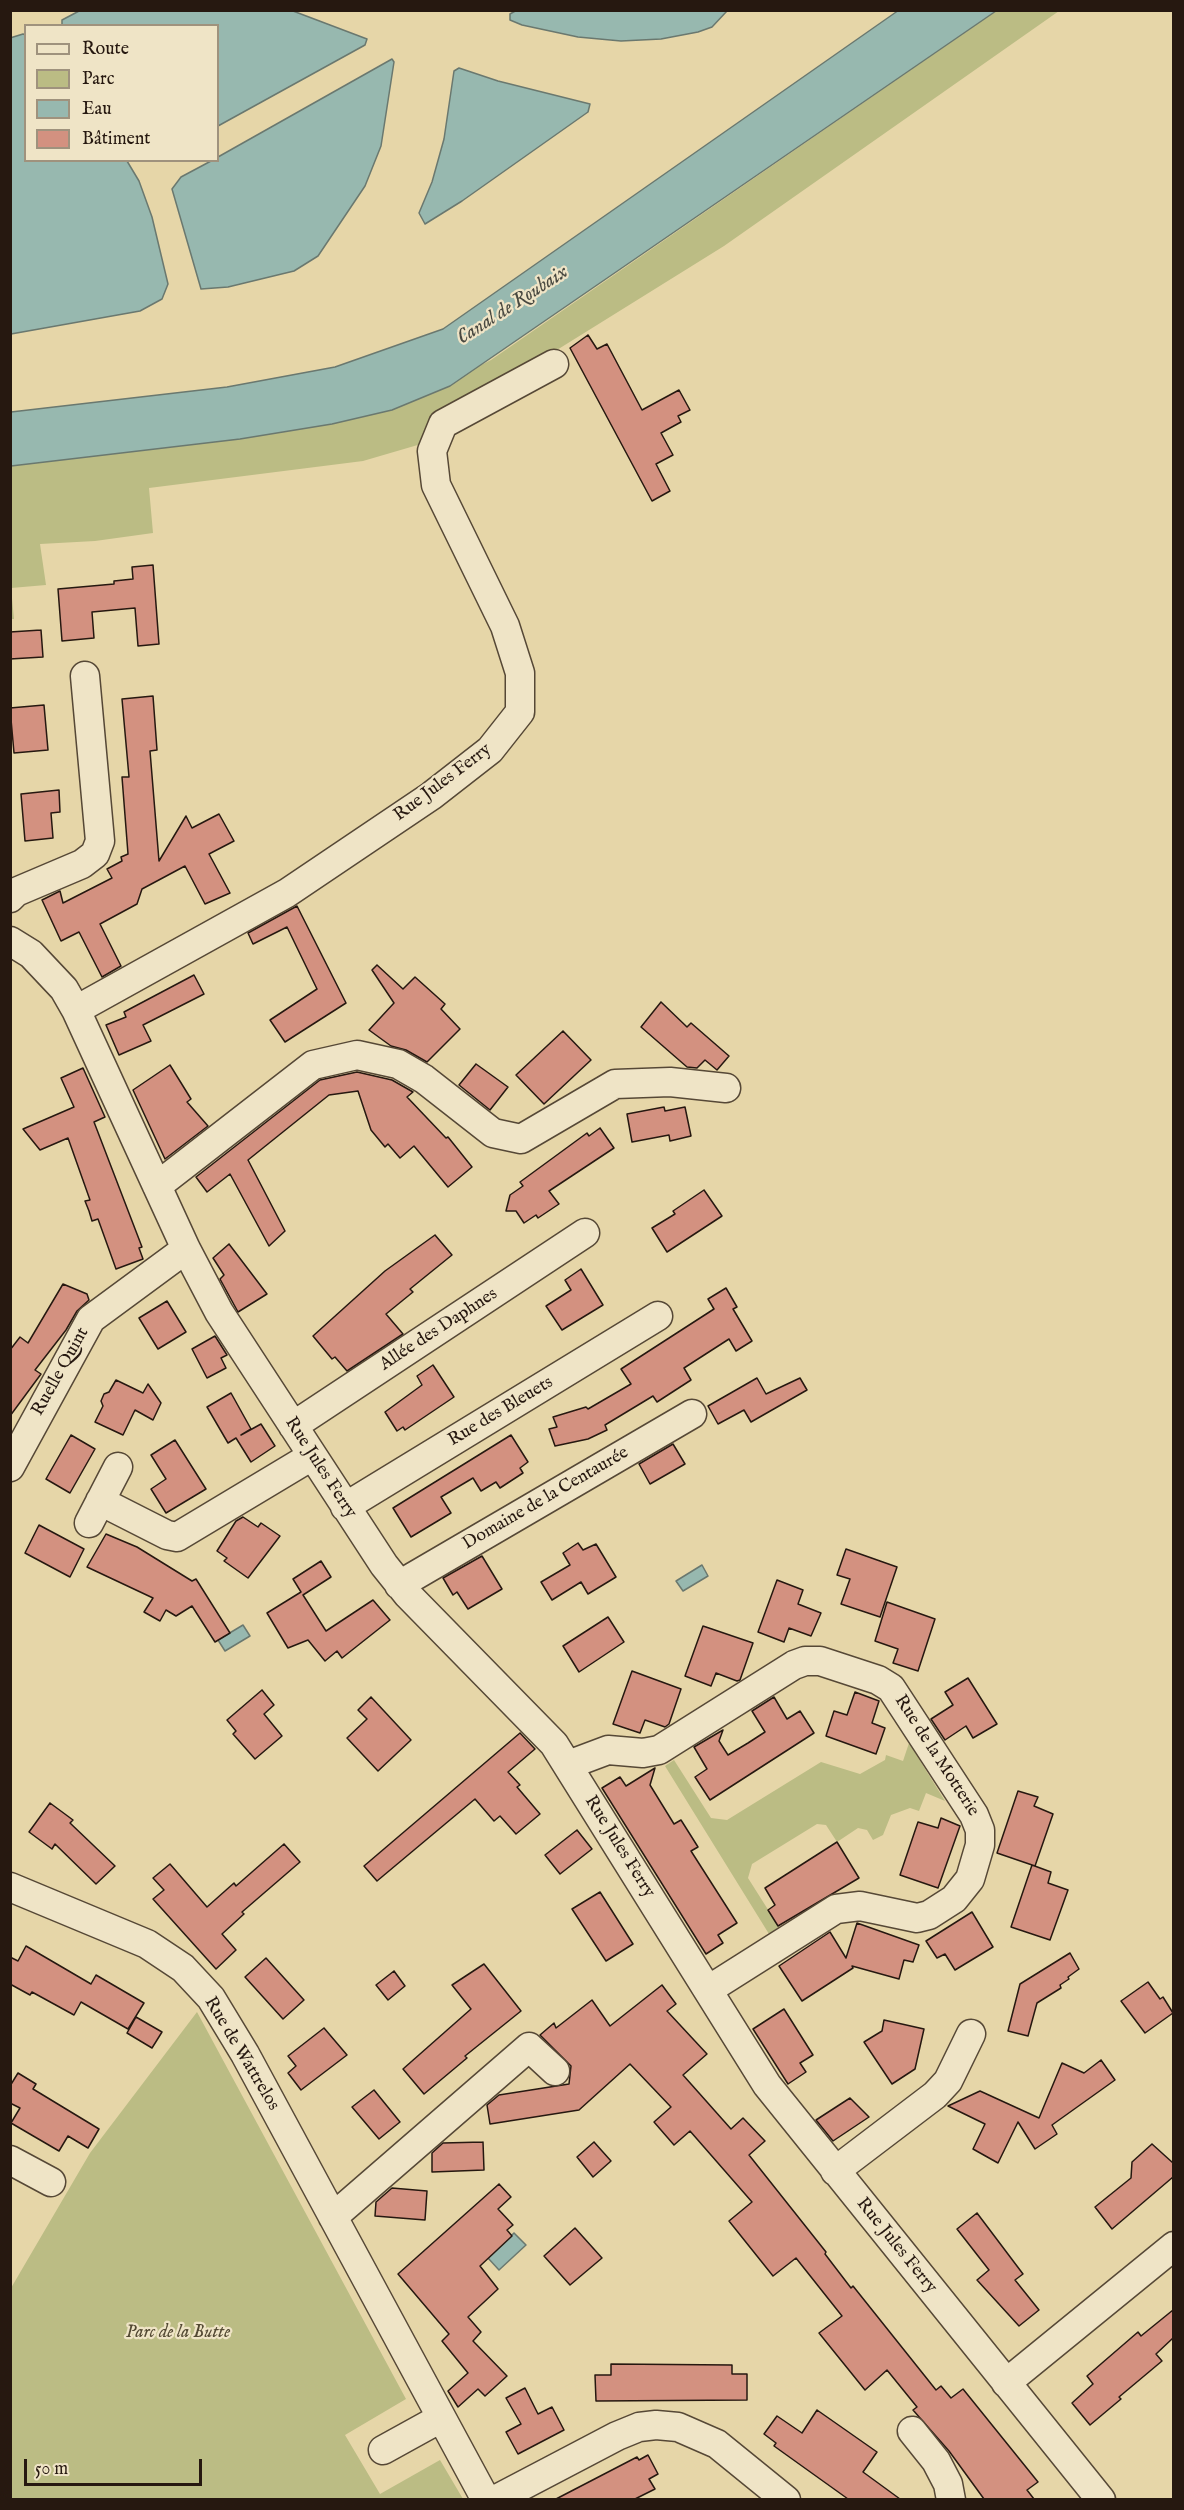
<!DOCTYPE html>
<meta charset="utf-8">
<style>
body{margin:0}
#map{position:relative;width:1184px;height:2510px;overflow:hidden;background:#e6d6a8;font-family:"IM FELL English",serif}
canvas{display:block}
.frame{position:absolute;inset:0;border:12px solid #261810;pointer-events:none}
.legend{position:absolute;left:24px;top:24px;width:195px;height:138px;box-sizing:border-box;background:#efe4c6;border:2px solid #9f927d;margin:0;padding:8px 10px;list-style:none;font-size:18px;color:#261810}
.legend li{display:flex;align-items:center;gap:12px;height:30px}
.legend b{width:30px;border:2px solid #9f927d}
.scale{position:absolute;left:24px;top:2459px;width:178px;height:27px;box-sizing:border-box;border:3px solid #261810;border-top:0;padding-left:8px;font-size:18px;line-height:21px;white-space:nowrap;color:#261810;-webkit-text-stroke:4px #efe4c6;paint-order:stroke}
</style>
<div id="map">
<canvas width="1184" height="2510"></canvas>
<div class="frame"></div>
<ul class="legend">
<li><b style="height:8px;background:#efe4c6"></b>Route</li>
<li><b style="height:16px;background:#bbbc84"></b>Parc</li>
<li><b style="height:16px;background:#97b8af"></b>Eau</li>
<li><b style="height:16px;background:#d39180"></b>Bâtiment</li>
</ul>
<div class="scale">50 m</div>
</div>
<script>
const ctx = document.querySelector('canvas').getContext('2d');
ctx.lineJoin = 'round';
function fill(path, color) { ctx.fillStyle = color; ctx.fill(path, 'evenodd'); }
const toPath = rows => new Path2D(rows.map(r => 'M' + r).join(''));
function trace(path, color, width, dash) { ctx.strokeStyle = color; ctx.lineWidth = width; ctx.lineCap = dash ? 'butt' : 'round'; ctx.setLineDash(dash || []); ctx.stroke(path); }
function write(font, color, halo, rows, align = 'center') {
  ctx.font = font + ' "IM FELL English",serif'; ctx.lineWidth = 4.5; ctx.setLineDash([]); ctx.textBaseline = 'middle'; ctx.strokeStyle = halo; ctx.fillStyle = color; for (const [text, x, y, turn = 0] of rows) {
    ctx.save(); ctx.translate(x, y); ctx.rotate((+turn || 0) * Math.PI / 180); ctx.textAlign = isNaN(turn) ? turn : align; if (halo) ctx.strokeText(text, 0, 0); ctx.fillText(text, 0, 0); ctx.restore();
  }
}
fill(toPath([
 [996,11,1059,11,724,246,544,358,445,437,363,461,149,488,153,533,95,541,40,544,46,585,11,588,14,619,11,619,11,466,240,439,332,424,392,410,491,360],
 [909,1743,945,1801,926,1793,919,1811,910,1808,891,1815,883,1835,873,1840,867,1830,858,1828,837,1842,826,1825,817,1824,752,1864,748,1878,779,1927,769,1934,665,1766,674,1760,711,1818,727,1820,821,1762,860,1774,885,1760,886,1755,903,1761],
 [197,2012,406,2399,345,2435,380,2494,440,2460,463,2499,11,2499,11,2288,90,2153]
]), '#bbbc84');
const water = toPath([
 [81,10,293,11,367,39,365,45,218,126,218,26,62,25,62,20,81,10],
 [517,10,727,10,727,11,712,27,698,32,661,39,621,41,578,37,522,25,510,20,510,14,517,10],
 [899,10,996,11,450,386,392,410,332,424,240,439,11,466,11,412,227,387,335,367,443,329,899,10],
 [23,34,26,35,26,160,127,161,139,181,152,217,168,284,162,299,140,311,11,334,10,38,23,34],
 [392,59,394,62,381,146,365,186,318,256,294,271,228,287,201,289,172,189,181,177,211,161,218,160,218,157,392,59],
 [459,68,498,81,590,104,588,112,462,201,425,224,419,213,432,182,444,139,454,71,459,68],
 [702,1565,708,1576,683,1591,676,1581,702,1565],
 [243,1625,250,1636,225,1651,218,1640,243,1625],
 [514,2233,526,2245,499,2270,488,2258,514,2233]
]);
fill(water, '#97b8af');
trace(water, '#6a786f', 1.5);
const building = toPath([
 [588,335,597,349,607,344,642,410,679,390,690,410,678,416,681,422,661,433,673,455,656,464,670,491,652,501,570,348,588,335],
 [153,565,159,644,138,646,135,608,92,612,94,638,62,641,58,589,114,584,114,581,133,579,132,567,153,565],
 [41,630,43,657,10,659,10,632,41,630],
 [153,696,157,750,150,751,159,861,186,816,192,828,219,814,234,841,209,854,230,893,205,904,185,866,142,889,137,904,100,924,121,966,102,977,79,932,61,941,42,900,60,891,63,903,112,878,107,869,122,861,121,857,128,854,122,777,129,777,122,699,153,696],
 [44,705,48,750,14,753,10,708,44,705],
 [59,790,60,812,51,813,53,838,25,841,21,794,59,790],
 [297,906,346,1003,285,1042,270,1020,317,989,287,927,253,944,248,933,297,906],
 [377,965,403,989,415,977,445,1004,441,1009,460,1029,427,1062,406,1050,391,1046,369,1030,394,1003,372,970,377,965],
 [194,975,204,994,143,1025,151,1041,119,1055,106,1025,126,1017,124,1012,194,975],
 [661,1002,687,1027,691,1023,729,1056,717,1070,705,1060,697,1068,687,1067,641,1027,661,1002],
 [563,1031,591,1060,544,1104,516,1075,563,1031],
 [476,1064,508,1087,490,1110,459,1085,476,1064],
 [170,1065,191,1099,187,1102,208,1126,165,1159,133,1090,170,1065],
 [83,1068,105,1117,94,1122,142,1247,139,1248,143,1259,116,1269,98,1219,92,1221,89,1211,85,1201,90,1200,68,1138,40,1150,23,1129,74,1107,61,1078,83,1068],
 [357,1072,392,1080,413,1092,407,1097,446,1138,448,1137,472,1167,448,1187,414,1146,400,1158,388,1144,385,1147,371,1130,358,1091,329,1095,248,1160,285,1231,269,1246,230,1174,207,1192,196,1177,320,1080,357,1072],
 [664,1107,665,1111,685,1107,691,1136,670,1141,669,1135,632,1142,627,1114,664,1107],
 [600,1128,614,1148,549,1191,559,1204,538,1218,536,1215,524,1223,516,1211,506,1211,510,1195,523,1186,520,1182,587,1133,589,1136,600,1128],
 [704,1190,722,1216,667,1252,652,1228,675,1214,673,1211,704,1190],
 [435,1235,452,1255,410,1289,413,1292,386,1314,403,1334,347,1371,335,1357,332,1359,313,1336,385,1271,435,1235],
 [229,1244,267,1294,238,1312,220,1279,224,1275,213,1258,229,1244],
 [581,1269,603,1305,562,1330,546,1306,571,1290,565,1280,581,1269],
 [63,1284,87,1294,89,1300,77,1311,66,1330,35,1370,41,1374,10,1416,10,1350,20,1337,28,1343,63,1284],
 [726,1288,737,1307,733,1309,752,1341,736,1351,729,1339,684,1368,691,1380,657,1402,653,1396,605,1425,607,1430,588,1439,555,1446,549,1429,557,1427,553,1417,586,1407,588,1409,631,1384,621,1369,714,1309,708,1299,726,1288],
 [167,1301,186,1332,158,1349,139,1318,167,1301],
 [215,1336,227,1355,221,1358,226,1368,207,1378,192,1349,215,1336],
 [433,1365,454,1397,405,1430,403,1427,397,1431,385,1412,422,1385,417,1376,433,1365],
 [757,1378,766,1394,800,1378,807,1390,751,1422,744,1410,718,1424,708,1406,757,1378],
 [116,1380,143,1393,148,1384,161,1403,153,1420,135,1410,123,1435,95,1422,103,1406,101,1401,104,1394,109,1392,116,1380],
 [231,1393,251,1429,241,1435,261,1424,275,1446,251,1462,236,1438,228,1443,207,1407,231,1393],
 [71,1435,95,1449,70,1493,46,1479,71,1435],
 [511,1435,528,1462,520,1468,523,1473,500,1488,496,1482,481,1491,473,1478,441,1497,451,1513,411,1537,393,1508,511,1435],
 [175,1440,206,1489,166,1513,151,1489,166,1479,151,1455,175,1440],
 [673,1444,685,1464,650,1484,639,1464,673,1444],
 [243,1517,258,1527,261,1523,280,1536,248,1578,224,1561,227,1558,217,1551,236,1521,243,1517],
 [39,1525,84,1549,70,1577,25,1553,39,1525],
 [106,1534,137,1547,192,1581,196,1579,230,1633,215,1642,192,1606,176,1616,166,1610,160,1621,144,1612,153,1598,87,1567,106,1534],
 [578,1543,583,1550,596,1544,616,1577,588,1594,581,1582,552,1600,541,1582,570,1565,563,1553,578,1543],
 [846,1549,897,1567,880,1617,841,1604,850,1579,837,1575,846,1549],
 [482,1556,502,1589,468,1609,457,1592,453,1595,443,1578,482,1556],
 [321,1561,331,1577,303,1595,326,1631,373,1600,390,1620,342,1658,337,1651,325,1661,308,1640,288,1648,267,1613,301,1592,293,1579,321,1561],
 [777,1580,803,1590,798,1604,821,1613,811,1636,789,1628,784,1642,758,1632,777,1580],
 [887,1602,935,1619,918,1671,893,1663,898,1649,875,1641,887,1602],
 [608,1617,624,1642,579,1672,563,1646,608,1617],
 [703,1626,753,1643,740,1680,737,1681,716,1673,711,1686,685,1676,703,1626],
 [632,1671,681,1689,669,1724,665,1727,645,1720,640,1733,613,1724,632,1671],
 [968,1678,997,1724,973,1738,966,1726,945,1740,931,1719,953,1705,945,1692,968,1678],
 [262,1690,274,1705,264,1714,282,1736,255,1759,233,1734,236,1731,227,1720,262,1690],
 [855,1692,879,1701,872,1723,885,1728,876,1754,826,1736,834,1711,847,1715,855,1692],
 [371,1697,411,1740,378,1771,347,1738,367,1719,358,1710,371,1697],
 [774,1697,787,1719,800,1711,814,1733,710,1800,695,1777,707,1769,694,1747,723,1730,719,1741,728,1755,748,1743,765,1732,752,1711,774,1697],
 [520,1733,535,1749,508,1772,520,1785,517,1787,540,1814,516,1834,500,1816,494,1821,475,1799,377,1881,364,1866,520,1733],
 [655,1768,650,1785,674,1824,681,1820,698,1847,691,1851,737,1923,718,1935,723,1943,706,1954,602,1788,620,1777,626,1786,655,1768],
 [1018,1791,1038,1797,1034,1806,1053,1814,1035,1866,997,1853,1018,1791],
 [50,1803,73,1820,70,1823,115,1866,96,1884,55,1844,52,1849,29,1832,50,1803],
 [941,1818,960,1826,938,1888,900,1875,918,1822,938,1828,941,1818],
 [577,1830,592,1849,560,1874,545,1855,577,1830],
 [837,1842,859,1878,778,1926,768,1910,775,1905,765,1888,837,1842],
 [284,1844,300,1862,242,1912,244,1914,222,1934,236,1950,216,1969,153,1899,164,1890,153,1878,170,1864,207,1907,234,1883,236,1886,284,1844],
 [1032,1865,1051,1872,1048,1883,1068,1890,1050,1940,1011,1927,1032,1865],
 [600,1892,633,1944,606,1961,572,1909,600,1892],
 [972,1912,993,1947,955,1970,945,1954,937,1958,926,1941,972,1912],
 [857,1923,919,1945,913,1962,904,1960,899,1979,852,1966,853,1968,802,2001,779,1966,830,1932,846,1958,857,1923],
 [26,1946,91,1984,96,1975,144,2003,128,2029,81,2002,74,2015,32,1992,30,1995,10,1984,10,1957,18,1961,26,1946],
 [1070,1953,1079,1969,1068,1977,1069,1979,1060,1985,1061,1988,1037,2003,1028,2036,1008,2031,1020,1984,1070,1953],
 [266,1958,304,2000,283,2019,245,1977,266,1958],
 [484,1964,521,2011,465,2056,467,2058,424,2094,403,2069,471,2009,452,1985,484,1964],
 [394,1971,405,1986,388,2000,376,1985,394,1971],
 [1148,1982,1160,1999,1163,1997,1173,2013,1145,2033,1121,2001,1148,1982],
 [662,1985,676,2004,667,2011,707,2054,683,2075,731,2129,743,2118,765,2141,749,2155,826,2252,825,2254,851,2288,853,2286,936,2390,941,2386,951,2398,963,2389,1038,2482,1027,2490,1034,2499,984,2499,949,2451,913,2410,917,2407,887,2370,865,2390,819,2333,842,2316,796,2258,773,2276,729,2221,752,2202,690,2131,674,2145,654,2122,671,2107,630,2064,579,2110,490,2124,487,2105,499,2095,569,2084,571,2066,540,2035,554,2023,556,2028,592,2000,610,2026,662,1985],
 [784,2009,813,2055,800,2063,806,2072,788,2084,753,2029,784,2009],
 [136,2017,162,2032,152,2048,127,2033,136,2017],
 [884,2020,924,2029,915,2069,892,2084,864,2042,882,2031,884,2020],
 [324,2028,347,2055,301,2090,288,2073,296,2066,288,2056,324,2028],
 [1101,2060,1115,2080,1052,2125,1057,2134,1035,2149,1018,2122,998,2163,973,2149,985,2124,948,2106,980,2091,1039,2118,1062,2063,1084,2073,1101,2060],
 [18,2073,36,2084,33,2089,99,2129,88,2148,68,2136,59,2151,11,2123,20,2108,10,2103,10,2086,18,2073],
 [374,2090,400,2122,379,2139,352,2107,374,2090],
 [850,2098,869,2117,833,2141,816,2120,850,2098],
 [483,2142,484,2170,432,2172,432,2153,443,2143,483,2142],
 [594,2142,611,2161,593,2177,577,2157,594,2142],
 [1152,2144,1173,2163,1173,2177,1112,2229,1095,2207,1131,2178,1132,2162,1152,2144],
 [499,2184,511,2197,498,2209,513,2225,507,2230,512,2236,480,2266,498,2289,468,2317,481,2332,473,2341,507,2376,485,2396,478,2389,458,2407,448,2391,468,2373,442,2341,449,2334,398,2274,499,2184],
 [392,2188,427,2191,425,2220,375,2216,376,2202,392,2188],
 [977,2213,1023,2274,1015,2280,1039,2310,1019,2326,977,2280,989,2270,957,2229,977,2213],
 [575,2228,602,2258,570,2285,544,2256,575,2228],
 [1173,2310,1173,2338,1156,2354,1162,2361,1119,2397,1121,2399,1090,2425,1072,2403,1093,2384,1087,2376,1138,2332,1141,2336,1173,2310],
 [611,2364,732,2365,732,2374,747,2374,747,2400,596,2401,595,2375,611,2375,611,2364],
 [525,2388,538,2414,552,2407,564,2430,518,2454,506,2432,521,2424,506,2398,525,2388],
 [817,2410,877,2452,863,2472,900,2499,848,2499,774,2446,776,2443,764,2434,777,2416,802,2433,817,2410],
 [648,2455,658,2474,649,2479,655,2489,635,2499,556,2499,637,2457,639,2460,648,2455]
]);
fill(building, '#d39180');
trace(building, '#261810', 1.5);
const minor = toPath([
 [10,898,16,892,82,864,95,854,100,841,85,676],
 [10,941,31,954,64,989,76,1010,186,1249,219,1312,384,1565,408,1595,554,1744,767,2085,1101,2500],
 [76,1010,287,893,431,796,490,750,520,712,520,673,505,626,436,485,432,451,443,424,554,364],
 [157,1186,313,1065,357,1055,398,1064,424,1079,493,1133,521,1139,615,1084,670,1082,726,1088],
 [293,1426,585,1233],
 [10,1467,91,1319,186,1249],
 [100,1501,167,1535,177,1537,312,1456],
 [345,1507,658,1316],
 [89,1523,118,1467],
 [399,1585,692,1414],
 [568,1765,608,1750,643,1753,659,1750,794,1665,805,1661,820,1661,878,1680,891,1688,974,1815,980,1830,980,1845,970,1879,954,1899,929,1915,917,1918,860,1906,836,1909,708,1990],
 [10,1887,147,1944,183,1968,211,1998,245,2054,486,2500],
 [10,2160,51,2182],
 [835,2171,935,2095,948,2081,971,2034],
 [333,2217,529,2047,555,2071],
 [1006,2383,1174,2246],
 [912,2431,936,2461,948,2484,951,2500],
 [383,2450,441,2418],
 [495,2500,617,2436,639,2427,656,2425,678,2427,717,2444,786,2500]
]);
trace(minor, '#564836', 31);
trace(minor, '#efe4c6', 28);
write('18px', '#261810', '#efe4c6', [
 ["Rue Jules Ferry",443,783,-37],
 ["Allée des Daphnes",439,1330,-33],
 ["Ruelle Quint",61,1372,-61],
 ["Rue des Bleuets",501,1412,-31],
 ["Rue Jules Ferry",320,1468,57],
 ["Domaine de la Centaurée",546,1499,-30],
 ["Rue de la Motterie",936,1756,57],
 ["Rue Jules Ferry",619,1847,58],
 ["Rue de Wattrelos",241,2054,59],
 ["Rue Jules Ferry",896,2246,51]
]);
write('italic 18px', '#534933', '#efe4c6', [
 ["Parc de la Butte",178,2333]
]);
write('italic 20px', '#484840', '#efe4c6', [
 ["Canal de Roubaix",513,306,-33]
]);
</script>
